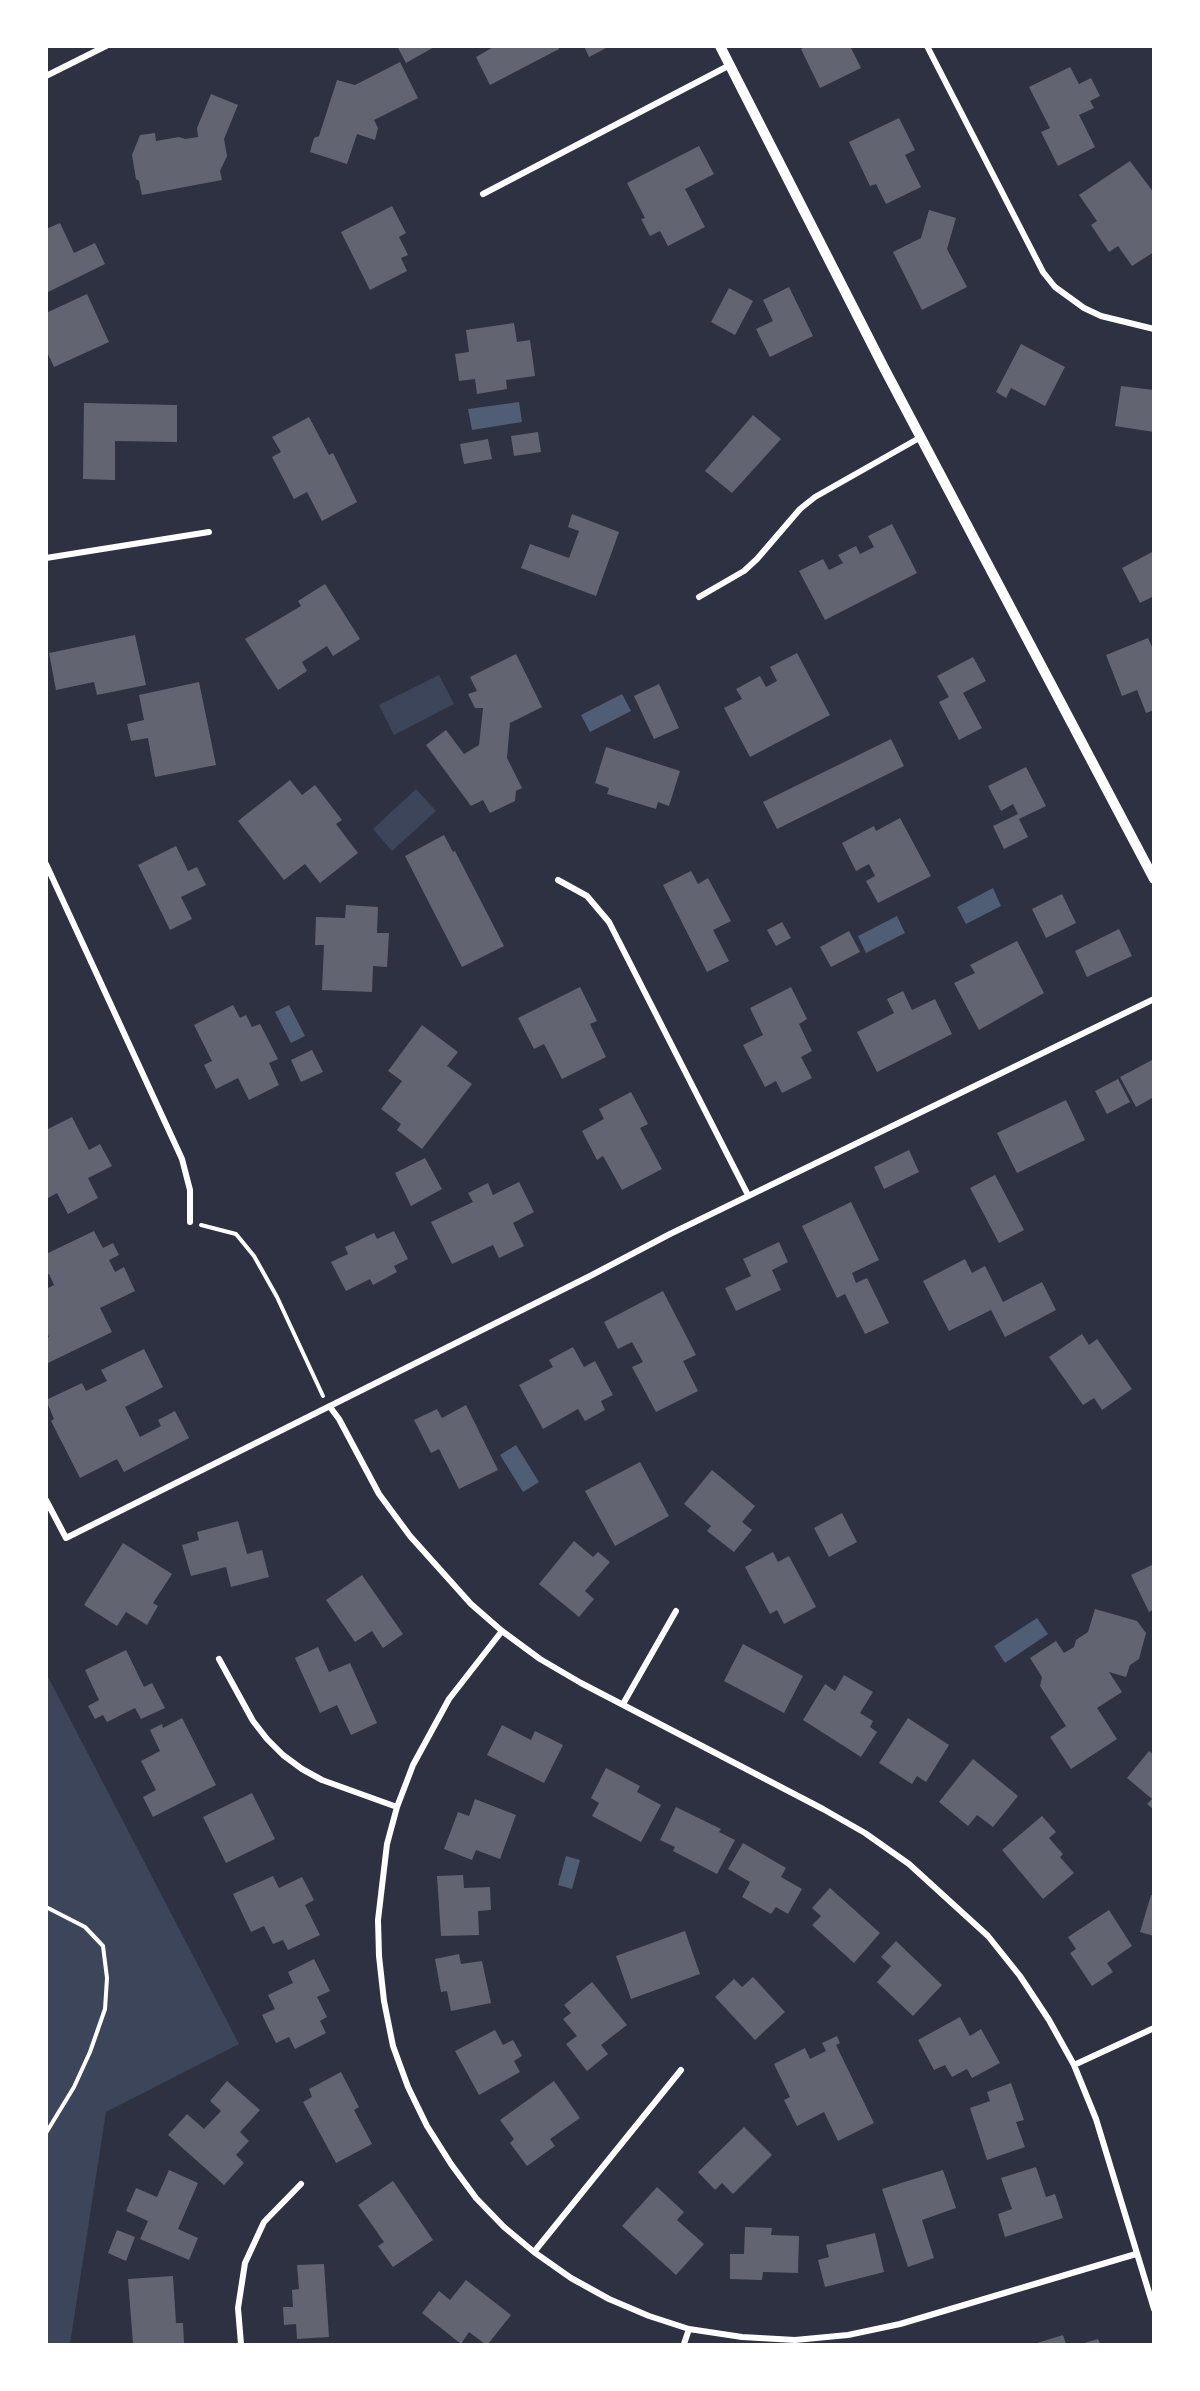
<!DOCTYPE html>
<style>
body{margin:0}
#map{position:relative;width:1200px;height:2391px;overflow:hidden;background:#2d3142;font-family:"Archivo Narrow",sans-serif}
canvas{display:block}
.frame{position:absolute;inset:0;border:48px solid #fff;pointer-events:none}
</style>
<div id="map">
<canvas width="1200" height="2391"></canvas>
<div class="frame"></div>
</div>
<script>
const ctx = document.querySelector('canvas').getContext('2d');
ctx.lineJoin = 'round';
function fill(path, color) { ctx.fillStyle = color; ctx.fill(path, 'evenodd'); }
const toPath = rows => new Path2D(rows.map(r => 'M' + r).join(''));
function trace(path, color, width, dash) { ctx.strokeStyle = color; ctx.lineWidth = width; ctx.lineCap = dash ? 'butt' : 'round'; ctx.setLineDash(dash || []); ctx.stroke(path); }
fill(toPath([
 [439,675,454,704,394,735,379,705],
 [416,789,436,811,392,851,373,829],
 [46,1673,239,2044,106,2112,70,2344,46,2344]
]), '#3c4559');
fill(toPath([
 [519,402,522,422,472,430,468,409],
 [622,694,631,711,590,732,581,715],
 [993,888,1001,906,966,924,957,907],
 [897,916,905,933,866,953,858,936],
 [289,1005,305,1036,291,1043,275,1012],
 [516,1445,539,1482,523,1492,500,1455],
 [1037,1618,1048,1634,1005,1663,994,1646],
 [566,1856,580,1860,572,1889,558,1885]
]), '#4f5d75');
fill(toPath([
 [397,46,436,46,406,63],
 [495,46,558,46,559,49,490,85,476,57],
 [584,46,610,46,589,57],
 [807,46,850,46,861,68,820,88,801,49],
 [400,62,418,98,374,120,378,128,375,140,357,134,347,164,310,152,314,138,319,136,337,80,355,85],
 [1070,67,1079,84,1091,78,1100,96,1090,101,1094,108,1079,115,1095,147,1058,166,1041,132,1050,128,1029,87],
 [211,94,238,105,224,139,227,156,220,171,222,180,142,195,139,181,136,179,132,155,140,135,155,133,156,141,179,137,185,139,198,137,197,128],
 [899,118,915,150,905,155,921,187,886,204,876,184,870,186,849,142],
 [699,146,714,174,685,189,705,227,668,246,660,231,650,236,641,219,645,218,627,183],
 [1130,161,1154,193,1154,252,1132,266,1118,246,1109,252,1091,225,1097,221,1079,195],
 [392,206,406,233,399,237,408,255,401,258,407,271,370,290,341,232],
 [929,210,956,218,947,249,967,287,922,310,893,252,921,238],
 [60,223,74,253,95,243,105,264,46,293,46,229],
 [789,287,813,336,770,357,756,329,773,321,763,300],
 [729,288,753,301,735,335,711,322],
 [87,294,109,342,54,367,46,350,46,313],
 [514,323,517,342,530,340,535,376,506,380,507,389,477,394,475,379,459,381,455,354,469,352,466,330],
 [1021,344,1065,367,1045,406,1011,388,1006,398,996,392],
 [1121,386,1154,390,1154,432,1115,426],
 [84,403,177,405,177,442,115,441,115,480,83,479],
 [753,415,781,439,732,493,705,471],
 [309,417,329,455,333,453,357,502,322,521,307,492,294,499,272,457,281,452,272,437],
 [538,432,541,452,514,456,511,436],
 [488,439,492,459,464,464,460,444],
 [572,514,619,532,596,596,521,568,530,544,569,558,579,531,568,527],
 [892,524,917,573,825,620,799,571,823,559,829,570,843,563,838,555,856,546,860,554,874,547,868,536],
 [1154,551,1154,596,1140,603,1122,568],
 [325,584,360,639,333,656,327,646,302,662,307,671,278,690,245,639,301,606,298,601],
 [135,635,146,685,97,695,94,682,56,690,49,653],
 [1148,638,1154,651,1154,710,1146,713,1137,690,1122,696,1106,655],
 [797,653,830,715,750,757,724,708,742,699,736,689,760,676,766,687,777,681,770,667],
 [516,654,542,707,510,723,507,758,522,788,516,791,515,801,490,813,483,800,471,806,426,745,446,730,464,754,479,745,483,708,475,708,468,694,477,691,470,677],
 [973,657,986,681,963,693,982,728,959,740,939,702,949,697,937,676],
 [199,682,216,765,155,777,148,738,131,741,127,724,144,720,139,695],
 [659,684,679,728,654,739,634,696],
 [891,739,904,766,777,829,763,802],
 [606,747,680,771,669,806,658,802,656,809,607,794,609,788,595,783],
 [1026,767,1046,806,1019,819,1028,837,1004,849,993,826,1018,814,1013,804,1001,811,988,786],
 [290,780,302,795,315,785,342,820,336,824,358,853,320,883,305,864,284,880,238,821],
 [900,818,931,876,878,903,866,881,875,876,869,864,856,871,842,843,874,826,876,831],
 [444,835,453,852,455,851,504,946,462,967,405,856],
 [176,846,188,871,197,867,206,885,181,897,192,919,170,930,138,865],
 [691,871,698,884,708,878,731,921,713,930,729,961,707,972,663,885],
 [1062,894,1076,923,1046,938,1032,909],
 [346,905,378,907,377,933,389,933,387,967,373,966,372,992,322,990,324,945,315,945,316,917,345,918],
 [782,922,791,938,776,946,767,930],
 [1119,929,1132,956,1087,977,1075,951],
 [849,931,860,952,831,967,820,947],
 [1017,941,1044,993,979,1030,954,983,975,973,970,965],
 [580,987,597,1021,590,1024,606,1057,562,1079,544,1044,534,1049,518,1018],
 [791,987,807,1019,799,1024,812,1051,801,1057,812,1078,782,1093,776,1081,765,1087,743,1045,763,1035,750,1008],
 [903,991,912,1010,935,999,952,1034,877,1072,857,1032,894,1013,887,999],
 [233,1005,240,1018,246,1015,252,1027,260,1024,278,1059,269,1063,279,1085,249,1100,238,1078,216,1089,204,1065,212,1061,194,1025],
 [422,1025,458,1052,447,1066,472,1084,422,1149,397,1130,401,1124,381,1109,402,1081,388,1071],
 [312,1050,323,1072,301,1082,291,1060],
 [1154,1059,1154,1097,1136,1107,1120,1077],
 [1118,1079,1130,1102,1107,1114,1095,1091],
 [631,1092,648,1124,640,1128,662,1169,622,1190,603,1156,597,1160,582,1131,604,1119,599,1109],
 [1066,1100,1085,1140,1017,1173,997,1133],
 [72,1117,89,1150,100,1144,112,1166,88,1178,98,1198,68,1214,57,1193,48,1198,46,1196,46,1130],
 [909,1150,919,1172,884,1189,874,1167],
 [425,1158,442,1189,411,1206,395,1173],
 [995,1175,1024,1230,999,1243,970,1188],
 [519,1182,534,1212,513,1223,524,1246,499,1258,493,1245,452,1264,431,1222,473,1202,468,1193,488,1183,493,1195],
 [851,1202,879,1260,852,1273,856,1283,867,1278,889,1323,865,1334,845,1294,837,1298,802,1226],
 [94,1231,103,1248,113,1243,119,1255,109,1260,115,1272,124,1267,135,1291,100,1308,112,1332,46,1364,46,1338,49,1337,46,1331,46,1289,54,1285,49,1274,46,1275,46,1254],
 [394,1231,408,1259,394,1266,397,1272,373,1285,370,1279,346,1291,331,1262,348,1254,345,1247,374,1233,377,1239],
 [779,1242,788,1262,772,1270,781,1290,736,1311,725,1288,751,1276,743,1259],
 [965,1259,972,1273,985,1266,1003,1302,1042,1282,1056,1310,1005,1337,991,1310,949,1331,923,1281],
 [663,1291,696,1355,683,1361,698,1391,656,1412,632,1367,643,1362,632,1342,618,1349,604,1322],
 [1082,1334,1089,1345,1097,1339,1132,1389,1102,1410,1094,1398,1083,1405,1049,1357],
 [573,1347,584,1367,595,1361,613,1395,601,1401,605,1410,585,1421,578,1409,543,1429,519,1385,553,1367,549,1360],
 [144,1349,163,1387,125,1407,140,1437,161,1426,158,1420,175,1411,189,1438,124,1472,117,1459,80,1478,51,1421,54,1419,46,1400,82,1383,86,1391,107,1381,101,1370],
 [466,1405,498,1470,459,1489,439,1449,431,1453,414,1420,437,1409,442,1418],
 [640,1462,669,1516,615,1546,585,1491],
 [712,1470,755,1506,742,1522,752,1530,734,1552,707,1531,711,1526,684,1504],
 [842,1513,857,1542,829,1557,814,1528],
 [238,1521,247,1554,262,1550,269,1577,231,1587,226,1567,191,1576,182,1545,199,1540,197,1532],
 [574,1541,593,1557,598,1552,610,1562,585,1591,594,1599,579,1617,539,1584],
 [123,1543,172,1574,153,1603,158,1606,147,1625,126,1612,117,1626,84,1605],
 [773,1552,778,1562,789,1556,816,1607,784,1624,777,1610,770,1614,745,1567],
 [1154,1564,1154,1609,1149,1612,1131,1575],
 [362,1575,403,1634,383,1648,372,1631,355,1642,326,1600],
 [1095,1609,1137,1621,1146,1633,1139,1659,1130,1665,1126,1677,1109,1672,1122,1692,1097,1708,1117,1739,1071,1769,1050,1737,1066,1726,1040,1686,1042,1677,1030,1658,1056,1641,1064,1653,1074,1647,1076,1640,1088,1632],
 [743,1644,803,1676,784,1713,724,1681],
 [318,1647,329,1672,350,1663,377,1723,351,1735,337,1705,320,1713,295,1658],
 [126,1650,144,1687,152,1683,165,1708,141,1719,135,1708,107,1722,103,1715,95,1719,88,1706,99,1700,85,1670],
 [844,1675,873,1692,860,1713,873,1721,870,1727,877,1732,861,1757,803,1720,825,1684,835,1691],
 [182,1718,216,1785,153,1817,143,1797,156,1790,141,1761,160,1751,150,1730,162,1724,163,1728],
 [908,1718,949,1745,926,1782,917,1776,912,1784,879,1763],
 [502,1725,531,1740,535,1731,563,1745,544,1783,487,1755],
 [1149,1751,1154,1755,1154,1810,1147,1804,1152,1799,1127,1778],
 [973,1759,1018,1796,993,1827,977,1815,968,1826,939,1802],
 [606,1768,640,1786,637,1792,661,1805,641,1842,592,1816,599,1803,591,1798],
 [252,1793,275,1839,226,1863,203,1817],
 [475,1799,516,1815,500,1859,476,1850,472,1860,444,1849,458,1812,469,1816],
 [676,1807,721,1829,719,1832,735,1840,717,1874,673,1851,675,1847,660,1840],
 [1042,1816,1056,1832,1049,1838,1063,1854,1060,1857,1074,1873,1043,1899,1002,1850],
 [743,1843,786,1868,781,1877,802,1889,788,1914,776,1907,771,1914,742,1897,750,1882,728,1869],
 [463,1875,464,1888,490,1887,491,1910,478,1911,479,1935,441,1936,437,1876],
 [273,1876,279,1888,302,1877,314,1900,305,1905,320,1935,288,1950,283,1940,273,1944,264,1926,251,1932,233,1894],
 [830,1888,880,1933,854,1963,812,1925,821,1916,812,1908],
 [1151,1895,1154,1896,1154,1936,1140,1932],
 [1109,1910,1132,1946,1107,1963,1113,1972,1092,1986,1070,1953,1076,1949,1068,1937],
 [685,1931,700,1974,631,1999,616,1956],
 [896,1941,942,1985,913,2016,877,1982,891,1966,881,1957],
 [459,1954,461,1964,482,1961,491,2003,451,2011,447,1991,441,1992,435,1959],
 [314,1959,330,1991,317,1997,327,2017,320,2021,326,2033,295,2049,289,2037,276,2043,262,2015,275,2009,268,1995,293,1983,288,1972],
 [753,1977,785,2012,755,2040,715,1997,734,1979,742,1987],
 [592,1982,627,2025,601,2045,608,2054,587,2071,566,2044,577,2036,563,2019,571,2013,564,2005],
 [960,2017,970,2036,981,2029,1000,2063,972,2078,967,2069,952,2077,945,2065,934,2070,918,2040],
 [495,2030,503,2045,513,2040,522,2056,514,2061,520,2072,479,2095,455,2051],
 [837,2036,840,2043,836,2045,874,2123,838,2141,824,2112,797,2126,784,2100,790,2097,774,2064,805,2048,810,2059,826,2051,822,2043],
 [341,2072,359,2107,354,2110,372,2144,336,2163,303,2102,312,2097,309,2089],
 [227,2081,260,2110,240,2132,249,2141,236,2155,244,2163,224,2185,168,2135,187,2114,204,2129,221,2111,210,2101],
 [554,2081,580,2118,550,2139,555,2146,527,2166,510,2143,514,2139,500,2120],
 [1011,2083,1024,2120,1016,2122,1025,2147,987,2160,970,2108,990,2101,987,2092],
 [744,2127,772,2155,733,2194,722,2183,715,2190,698,2172],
 [1036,2167,1046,2197,1055,2194,1063,2218,1005,2237,998,2214,1012,2209,1001,2178],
 [169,2170,198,2183,178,2229,198,2238,189,2260,140,2239,148,2221,126,2211,136,2188,157,2197],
 [943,2170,956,2208,922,2220,934,2258,908,2267,882,2189],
 [393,2181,433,2240,393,2267,378,2246,384,2242,358,2205],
 [657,2187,684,2212,677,2220,704,2244,676,2275,622,2226],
 [745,2227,772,2228,771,2235,799,2236,798,2273,763,2272,762,2280,730,2279,730,2254,744,2254],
 [117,2230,135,2237,126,2261,108,2253],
 [875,2233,884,2272,825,2287,818,2260,829,2257,826,2245],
 [324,2264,329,2337,297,2339,296,2324,284,2325,283,2307,293,2307,292,2290,299,2289,297,2265],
 [173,2276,176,2323,183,2323,184,2344,133,2344,128,2279],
 [466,2280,511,2315,488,2344,485,2344,469,2332,461,2344,422,2313,439,2291,450,2300],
 [1063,2335,1066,2344,1034,2344],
 [1098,2339,1100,2344,1081,2344]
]), '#626471');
trace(toPath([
 [201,1225,236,1234,254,1256,277,1297,323,1396],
 [46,1907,85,1927,103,1946,107,1978,105,2009,90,2052,74,2087,46,2133]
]), '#fff', 4);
trace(toPath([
 [927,46,1043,272,1055,287,1084,308,1101,316,1154,329],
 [46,76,106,46],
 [483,194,730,65],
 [46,558,209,532],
 [699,597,744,571,757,559,800,509,815,497,921,437],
 [46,864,182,1159,190,1190,190,1222],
 [558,880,587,896,609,922,748,1195],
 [330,1407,339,1419,379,1494,410,1536,471,1604,502,1631,540,1659,581,1683,823,1809,865,1833,909,1864,988,1936,1020,1976,1049,2020,1074,2065,1096,2119,1154,2309],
 [46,1500,66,1538,590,1276,670,1234,1154,999],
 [502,1631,449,1699,413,1765,397,1807,387,1844,378,1920,379,1956,384,2001,393,2046,408,2087,427,2126,451,2164,476,2198,504,2227,534,2252,571,2278,609,2299,649,2316,689,2329,742,2337,795,2340,848,2335,900,2324,1136,2254],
 [219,1659,253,1721,267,1739,283,1755,302,1769,322,1780,397,1807],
 [623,1704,676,1611],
 [1074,2065,1154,2028],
 [534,2252,681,2070],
 [241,2344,238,2308,245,2263,264,2222,301,2184],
 [684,2344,689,2329]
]), '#fff', 6);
trace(toPath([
 [720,46,883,366,1154,879]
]), '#fff', 10);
</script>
